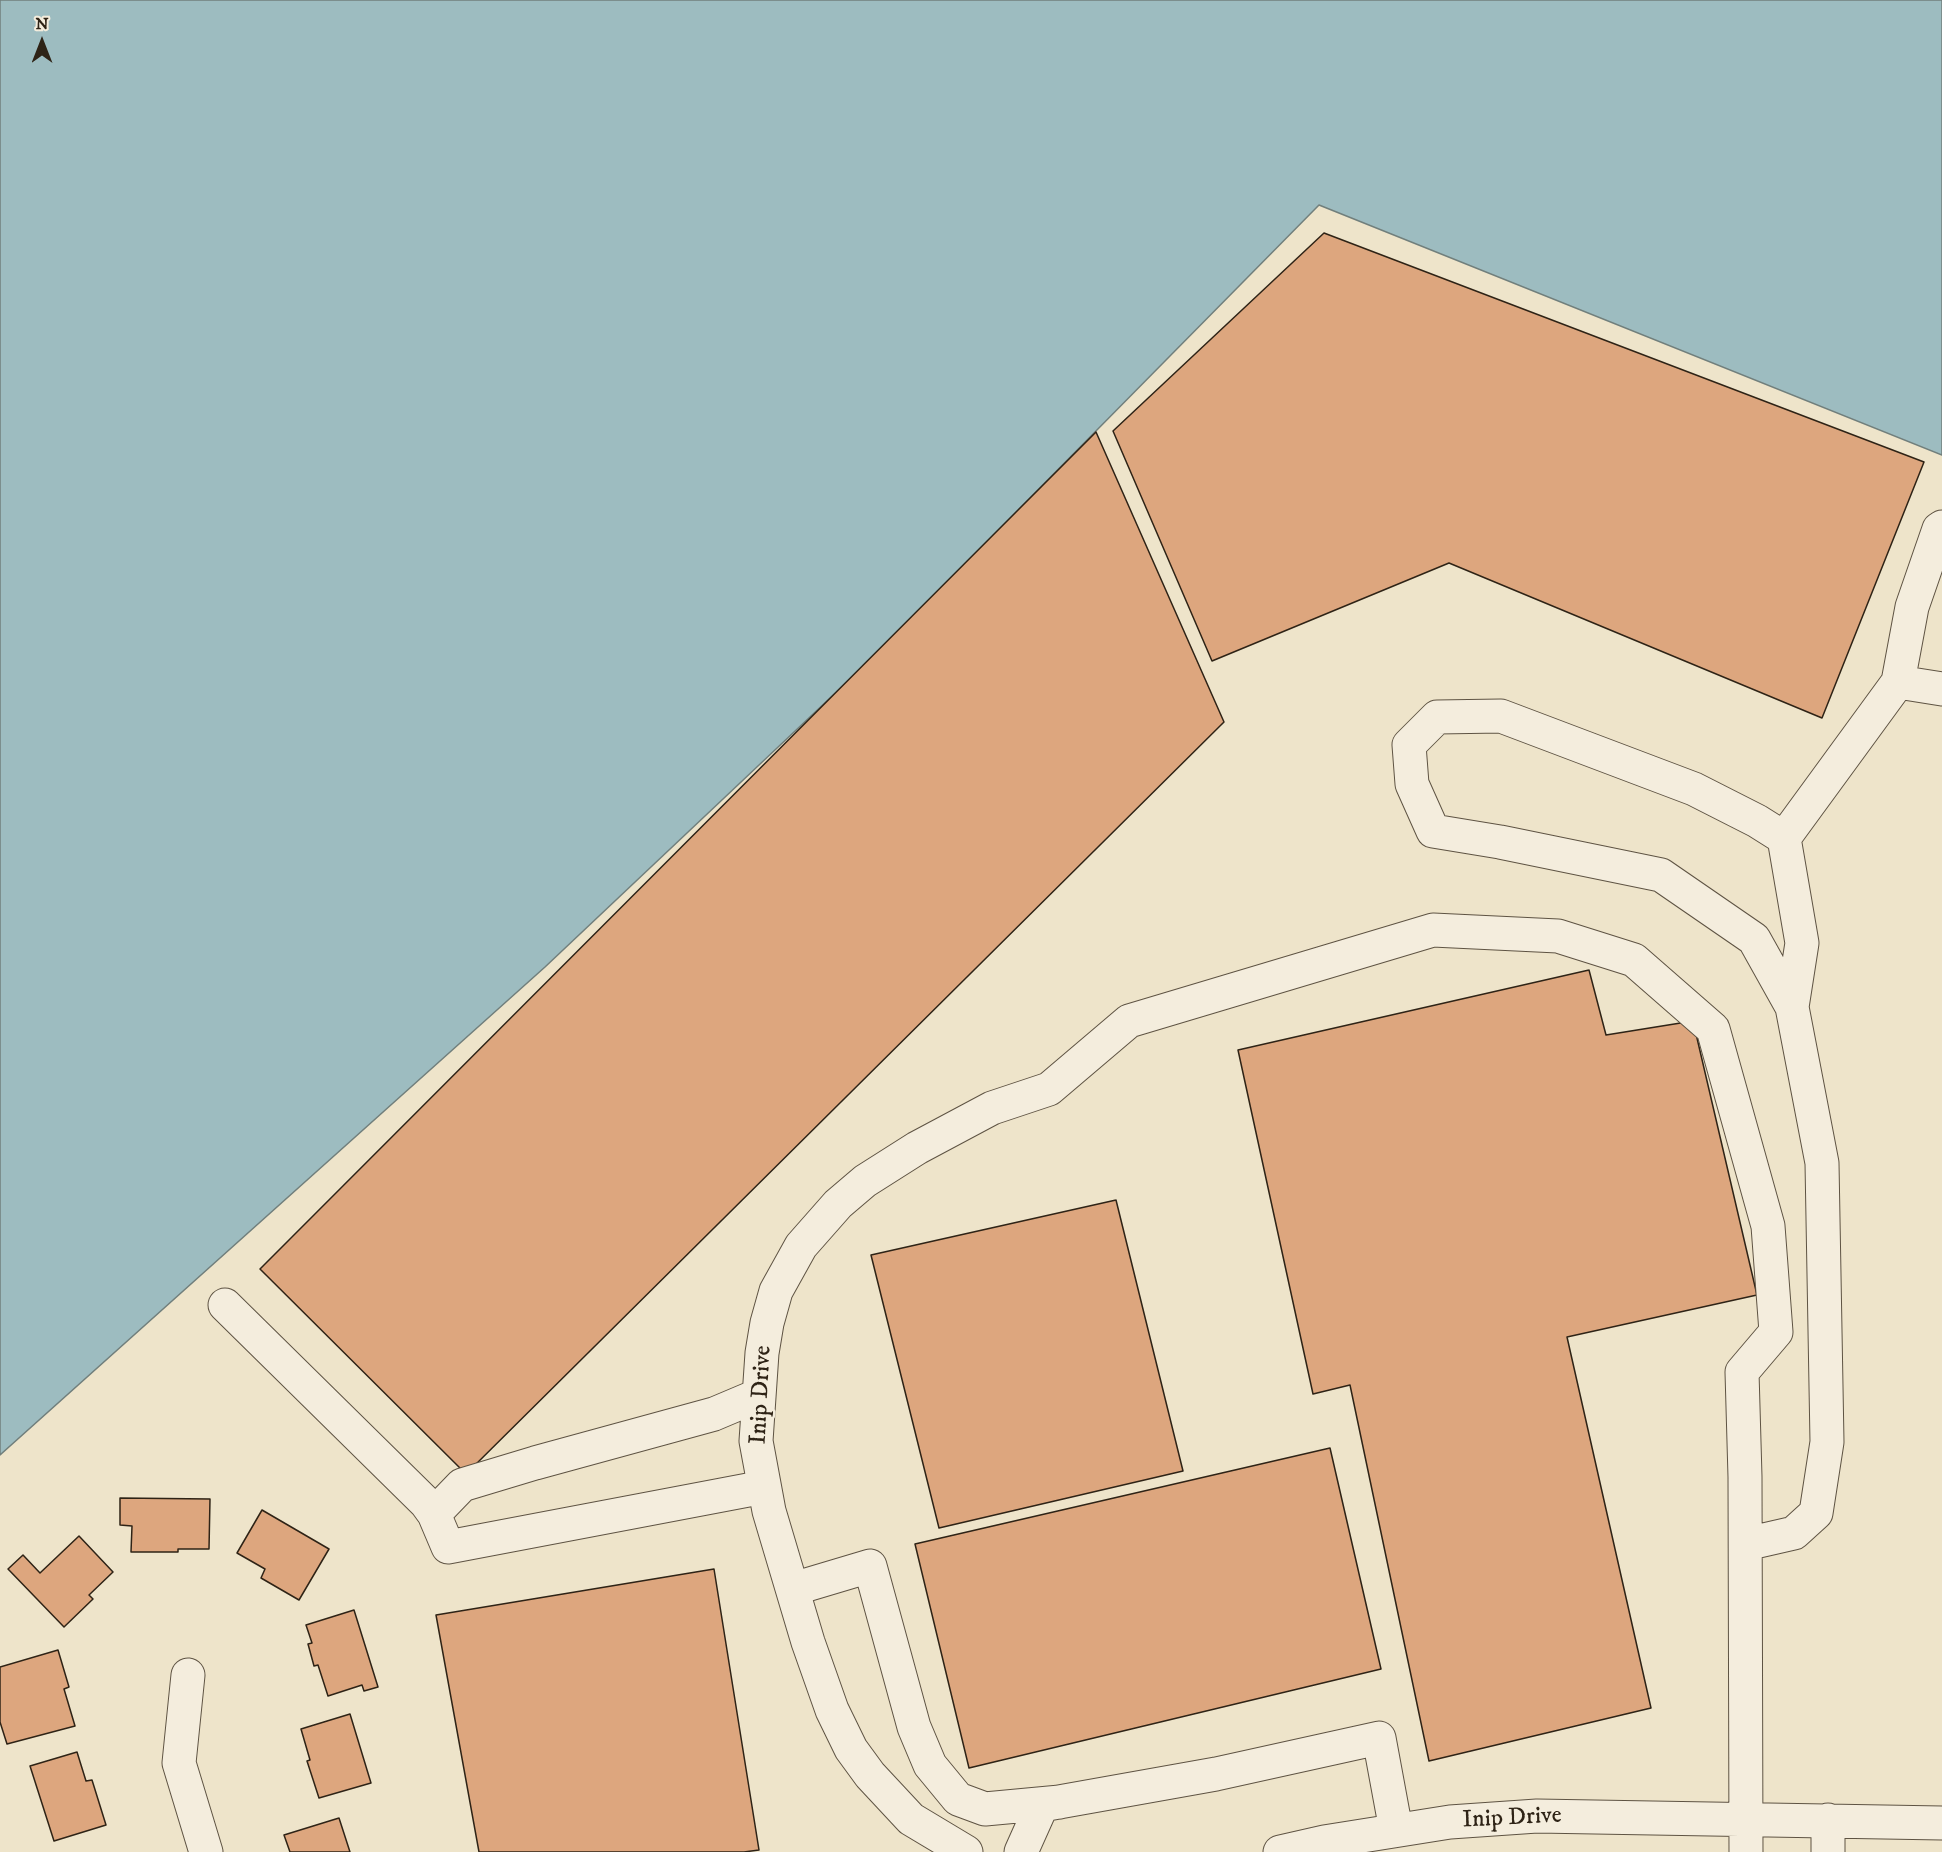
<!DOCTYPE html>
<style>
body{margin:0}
#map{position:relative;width:1942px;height:1852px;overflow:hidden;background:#eee4ca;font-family:"IM FELL DW Pica",serif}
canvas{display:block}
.north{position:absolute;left:12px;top:12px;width:60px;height:60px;-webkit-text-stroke:4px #f4eddd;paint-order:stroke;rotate:0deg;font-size:16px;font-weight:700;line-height:24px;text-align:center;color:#2e2316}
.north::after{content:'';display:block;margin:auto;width:21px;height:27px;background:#2e2316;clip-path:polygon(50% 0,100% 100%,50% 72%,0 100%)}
</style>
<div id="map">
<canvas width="1942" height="1852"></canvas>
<div class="north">N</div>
</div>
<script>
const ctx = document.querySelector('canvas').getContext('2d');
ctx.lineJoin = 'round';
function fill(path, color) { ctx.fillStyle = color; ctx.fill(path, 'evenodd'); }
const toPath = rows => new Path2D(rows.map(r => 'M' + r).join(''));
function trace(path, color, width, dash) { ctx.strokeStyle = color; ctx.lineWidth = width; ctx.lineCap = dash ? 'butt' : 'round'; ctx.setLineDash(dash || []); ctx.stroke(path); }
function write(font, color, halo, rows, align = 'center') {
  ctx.font = font + ' "IM FELL DW Pica",serif'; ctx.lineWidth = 5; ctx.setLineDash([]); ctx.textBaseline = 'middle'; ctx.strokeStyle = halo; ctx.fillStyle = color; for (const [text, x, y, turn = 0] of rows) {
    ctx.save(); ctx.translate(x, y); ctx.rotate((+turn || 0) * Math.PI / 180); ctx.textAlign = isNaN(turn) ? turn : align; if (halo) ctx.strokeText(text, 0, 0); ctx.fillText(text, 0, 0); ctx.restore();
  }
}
const water = toPath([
 [0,0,1942,0,1942,455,1319,205,865,665,545,967,0,1455,0,0]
]);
fill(water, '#9dbcc0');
trace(water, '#717f7c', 1.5);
const building = toPath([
 [1324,233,1924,462,1822,718,1449,563,1212,661,1113,431,1324,233],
 [1096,432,1224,722,466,1474,260,1269,1096,432],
 [1589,970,1606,1035,1693,1021,1757,1295,1567,1337,1651,1708,1429,1761,1350,1385,1313,1394,1238,1050,1589,970],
 [1116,1200,1183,1471,939,1528,871,1255,1116,1200],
 [1330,1448,1381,1669,969,1768,915,1544,1330,1448],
 [120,1498,210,1499,209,1549,178,1549,178,1552,131,1552,132,1526,120,1525,120,1498],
 [262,1510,329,1549,299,1600,261,1578,265,1569,237,1553,262,1510],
 [79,1536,113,1572,89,1595,93,1599,64,1627,8,1569,23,1555,40,1573,79,1536],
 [714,1569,759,1850,744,1852,479,1852,436,1615,714,1569],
 [354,1610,378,1687,364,1691,362,1685,328,1696,318,1665,314,1666,308,1644,312,1643,306,1625,354,1610],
 [58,1650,69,1687,64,1689,75,1726,7,1744,0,1722,0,1667,58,1650],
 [350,1714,371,1783,319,1798,307,1761,310,1760,301,1729,350,1714],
 [77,1752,86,1781,92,1780,106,1825,54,1841,30,1766,77,1752],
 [339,1818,350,1852,290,1852,284,1835,339,1818]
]);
fill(building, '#dda67e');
trace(building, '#2e2316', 1.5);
const minor = toPath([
 [1898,682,1942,689],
 [1784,838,1898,682,1912,607,1939,529,1942,527],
 [225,1305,426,1503,434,1514,448,1547,764,1487],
 [434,1514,462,1485,535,1463,714,1414,759,1395],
 [1746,1544,1794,1533,1816,1513,1827,1442,1822,1163,1792,1007,1754,939,1661,875,1500,842,1433,831,1412,784,1409,745,1437,717,1501,716,1694,789,1757,821,1784,838,1802,943,1792,1007],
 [793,1589,870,1566,914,1727,930,1765,958,1799,985,1809,1060,1802],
 [188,1675,179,1763,206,1852],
 [966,1852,911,1819,870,1775,851,1749,832,1710,808,1642,769,1511,756,1441,762,1353,767,1323,776,1291,801,1246,838,1204,865,1181,917,1148,992,1108,1049,1089,1129,1021,1433,930,1558,936,1634,960,1713,1029,1768,1226,1776,1332,1742,1372,1745,1477,1746,1852],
 [1021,1852,1042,1805,1216,1774,1379,1738,1396,1830],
 [1280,1852,1324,1842,1450,1822,1537,1816,1942,1823],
 [1828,1852,1828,1820]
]);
trace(minor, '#5e5343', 35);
trace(minor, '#f4eddd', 33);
write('24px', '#2e2316', '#f4eddd', [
 ["Inip Drive",762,1395,-87],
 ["Inip Drive",1512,1819,-3]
]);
</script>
